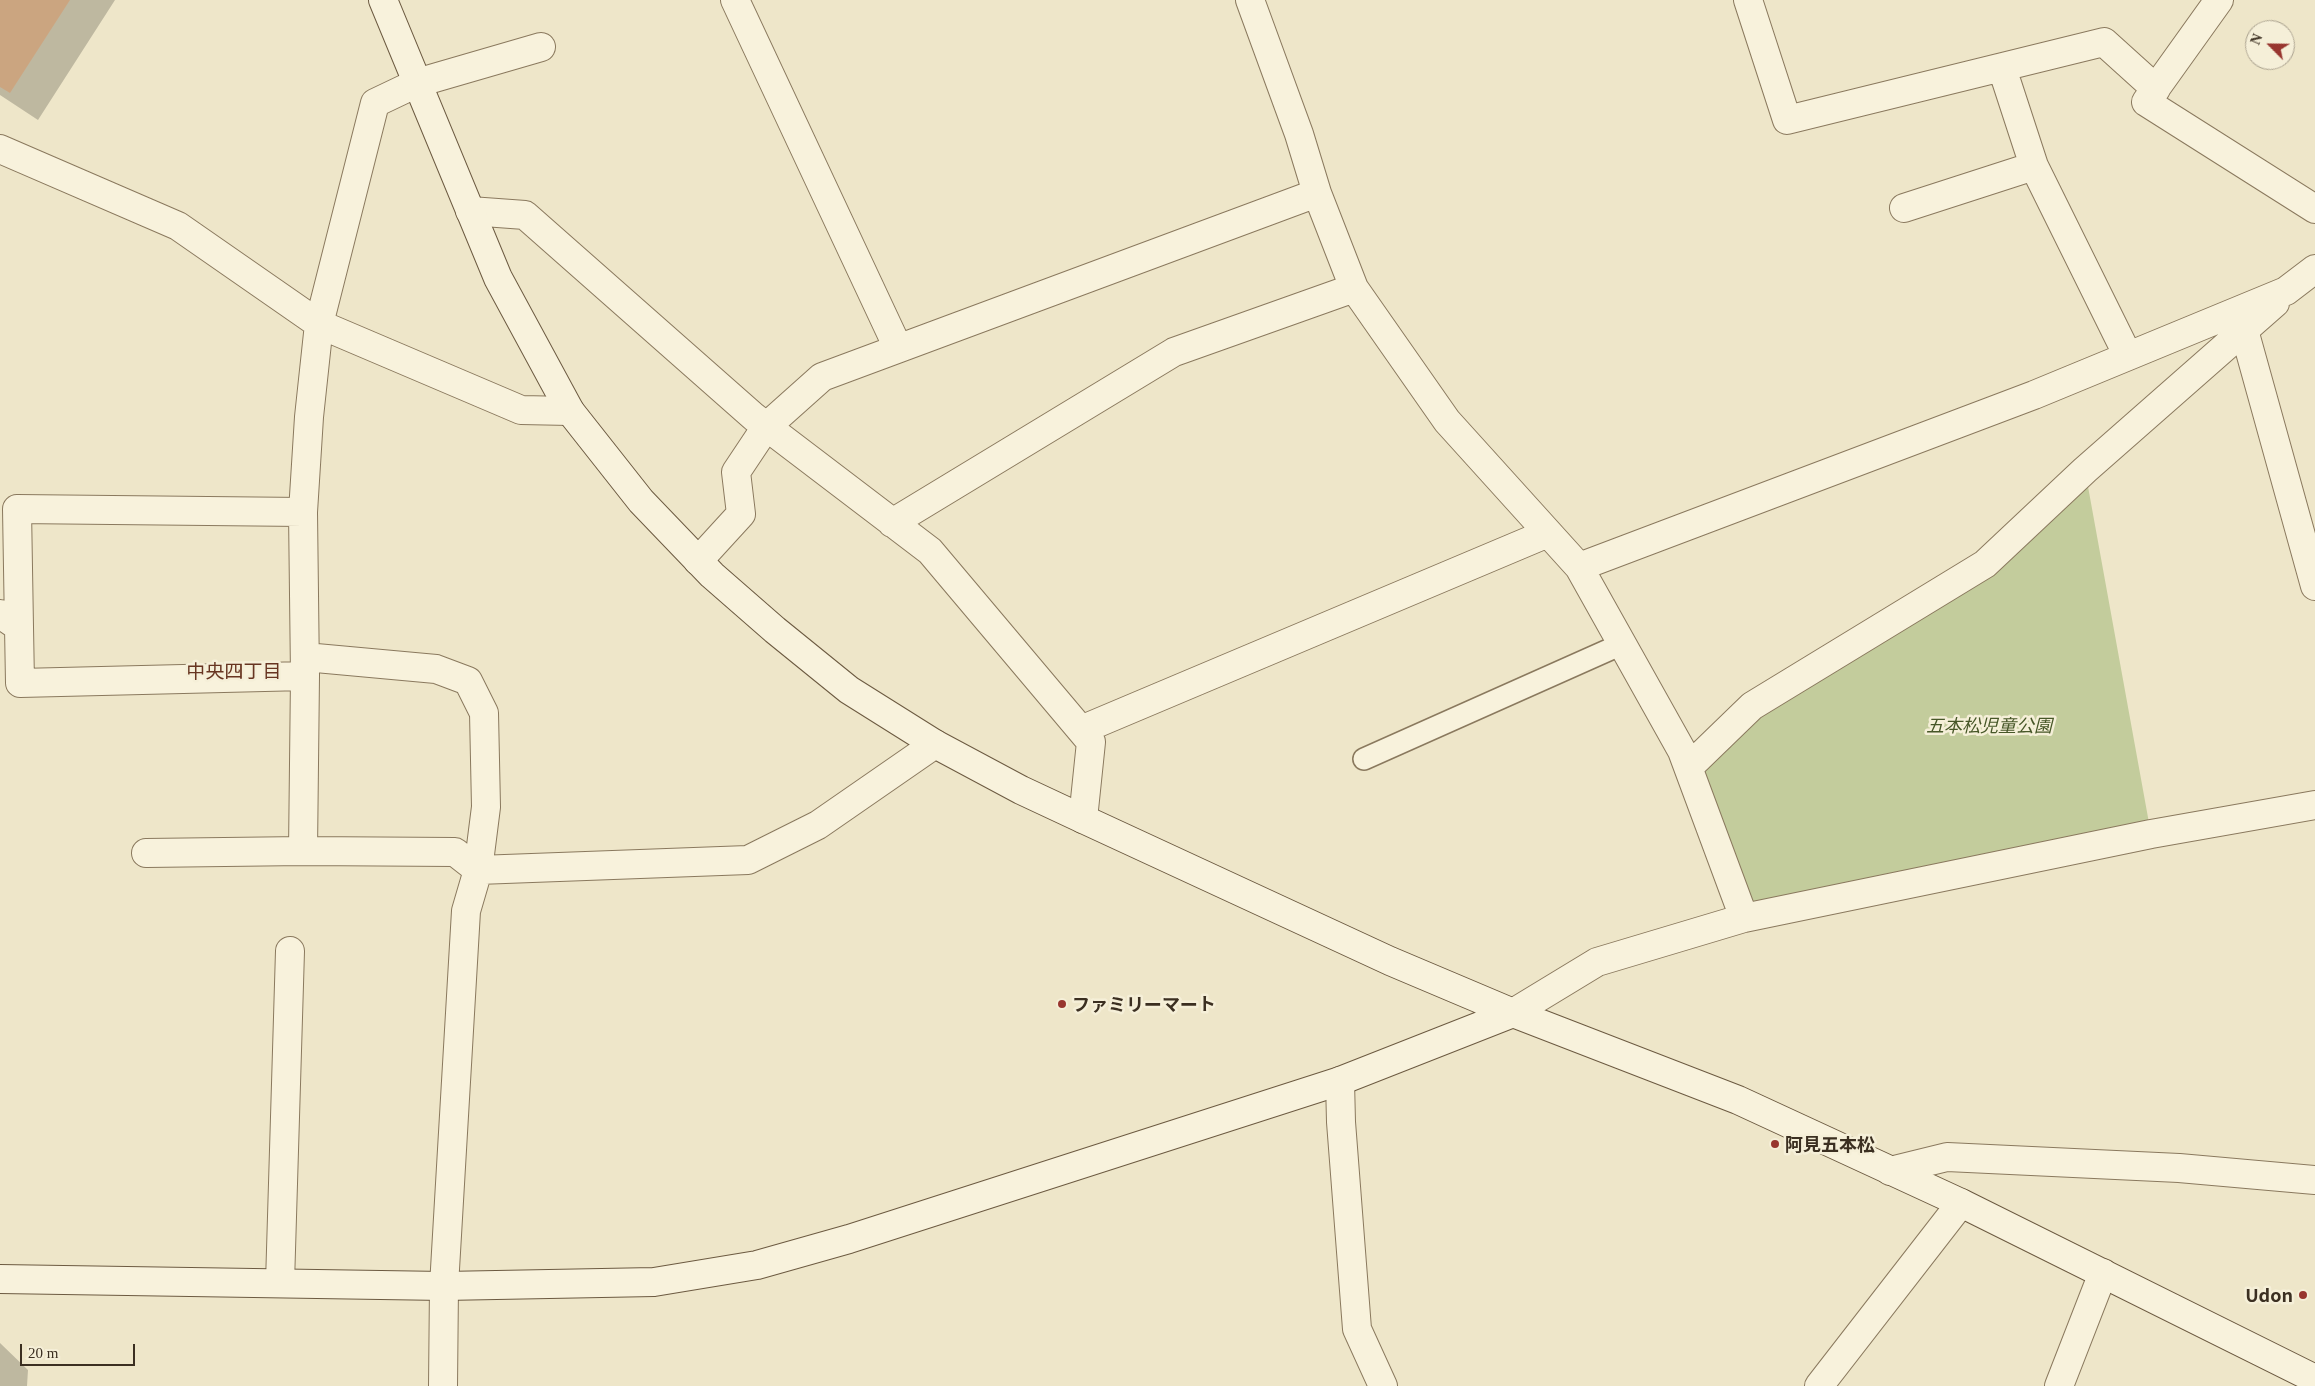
<!DOCTYPE html>
<meta charset="utf-8">
<style>
body{margin:0}
#map{position:relative;width:2315px;height:1386px;overflow:hidden;background:#eee6c9;font-family:Georgia,serif}
canvas{display:block}
.north{position:absolute;left:2245px;top:20px;width:50px;height:50px;box-sizing:border-box;background:#f5efd8;border:1px solid #aba28f;border-radius:50%;rotate:293deg;font-size:14px;font-weight:700;line-height:20px;text-align:center;color:#3b2f21}
.north::after{content:'';display:block;margin:auto;width:18px;height:22px;background:#98362f;clip-path:polygon(50% 0,100% 100%,50% 72%,0 100%)}
.scale{position:absolute;left:20px;top:1344px;width:115px;height:22px;box-sizing:border-box;border:2px solid #3b2f21;border-top:0;padding-left:6px;font-size:15px;line-height:18px;white-space:nowrap;color:#3b2f21;-webkit-text-stroke:4px #f5efd8;paint-order:stroke}
</style>
<div id="map">
<canvas width="2315" height="1386"></canvas>
<div class="north">N</div>
<div class="scale">20 m</div>
</div>
<script>
const ctx = document.querySelector('canvas').getContext('2d');
ctx.lineJoin = 'round';
function fill(path, color) { ctx.fillStyle = color; ctx.fill(path, 'evenodd'); }
const toPath = rows => new Path2D(rows.map(r => 'M' + r).join(''));
function trace(path, color, width, dash) { ctx.strokeStyle = color; ctx.lineWidth = width; ctx.lineCap = dash ? 'butt' : 'round'; ctx.setLineDash(dash || []); ctx.stroke(path); }
function write(font, color, halo, rows, align = 'center') {
  ctx.font = font + ' Georgia,"Noto Sans JP",serif'; ctx.lineWidth = 5; ctx.setLineDash([]); ctx.textBaseline = 'middle'; ctx.strokeStyle = halo; ctx.fillStyle = color; for (const [text, x, y, turn = 0] of rows) {
    ctx.save(); ctx.translate(x, y); ctx.rotate((+turn || 0) * Math.PI / 180); ctx.textAlign = isNaN(turn) ? turn : align; if (halo) ctx.strokeText(text, 0, 0); ctx.fillText(text, 0, 0); ctx.restore();
  }
}
fill(toPath([
 [2085,470,2151,834,1744,918,1689,767,1752,706,1985,564]
]), '#c3cc9c');
fill(toPath([
 [0,0,115,0,38,120,0,95],
 [0,1343,28,1370,27,1386,0,1386]
]), '#0003');
fill(toPath([
 [0,0,70,0,10,93,0,87]
]), '#cba580');
const lane = toPath([
 [1364,759,1622,644]
]);
const street = toPath([
 [735,0,898,348],
 [1250,0,1299,134,1317,193,1354,288,1447,421,1579,567,1682,751,1744,918],
 [1748,0,1787,120,2104,42,2156,89],
 [2219,0,2146,102,2315,209],
 [2002,68,2034,166,2128,356],
 [0,149,178,226,319,324,521,410,570,411],
 [1904,208,2034,166],
 [470,211,525,215,754,417,930,551,1091,742,1083,819],
 [2244,330,2315,586],
 [892,523,1174,352,1354,288],
 [698,561,741,514,736,472,766,427,822,377,1317,193],
 [1579,567,2034,395,2286,291,2315,269],
 [0,614,19,627,17,509,303,512,309,417,319,324,375,103,417,83,541,47],
 [19,627,20,683,305,676,303,512],
 [305,657,436,669,468,681,484,713,486,807,478,870,466,911,444,1286,443,1386],
 [1081,730,1548,533],
 [1689,767,1752,706,1985,564,2085,470,2275,303],
 [303,851,455,852,478,870,748,860,818,825,935,744],
 [146,853,303,851,305,676],
 [1513,1013,1597,962,1744,918,2151,834,2315,805],
 [1340,1081,1341,1122,1357,1329,1383,1386],
 [1890,1171,1947,1157,2179,1168,2315,1180],
 [280,1283,290,951],
 [1819,1386,1961,1203],
 [2059,1386,2103,1273]
]);
const secondary = toPath([
 [383,0,498,278,570,411,641,501,712,575,775,630,849,690,935,744,1021,790,1083,819,1390,961,1513,1013,1738,1100,1961,1203,2315,1379],
 [0,1279,444,1286,654,1282,757,1265,849,1239,1340,1081,1513,1013]
]);
trace(lane, '#8a795e', 24);
trace(street, '#8a795e', 30);
trace(secondary, '#6c5a41', 30);
trace(lane, '#f8f2dc', 21);
trace(street, '#f8f2dc', 28);
trace(secondary, '#f8f2dc', 28);
for (const [x, y, r, color] of [
 [1062,1004,5,"#98362f"],
 [1775,1144,5,"#98362f"],
 [2303,1295,5,"#98362f"]
]) { const dot = new Path2D(); dot.arc(x, y, r, 0, 2 * Math.PI); ctx.fillStyle = color; ctx.fill(dot); trace(dot, '#f5efd8', 2); }
write('italic 18px', '#475728', '#f5efd8', [
 ["五本松児童公園",1989,725]
]);
write('bold 18px', '#3b2f21', '#f5efd8', [
 ["ファミリーマート",1072,1004],
 ["阿見五本松",1785,1144],
 ["Udon",2293,1295,"right"]
], 'left');
write('19px', '#673521', '#f5efd8', [
 ["中央四丁目",234,671]
]);
</script>
